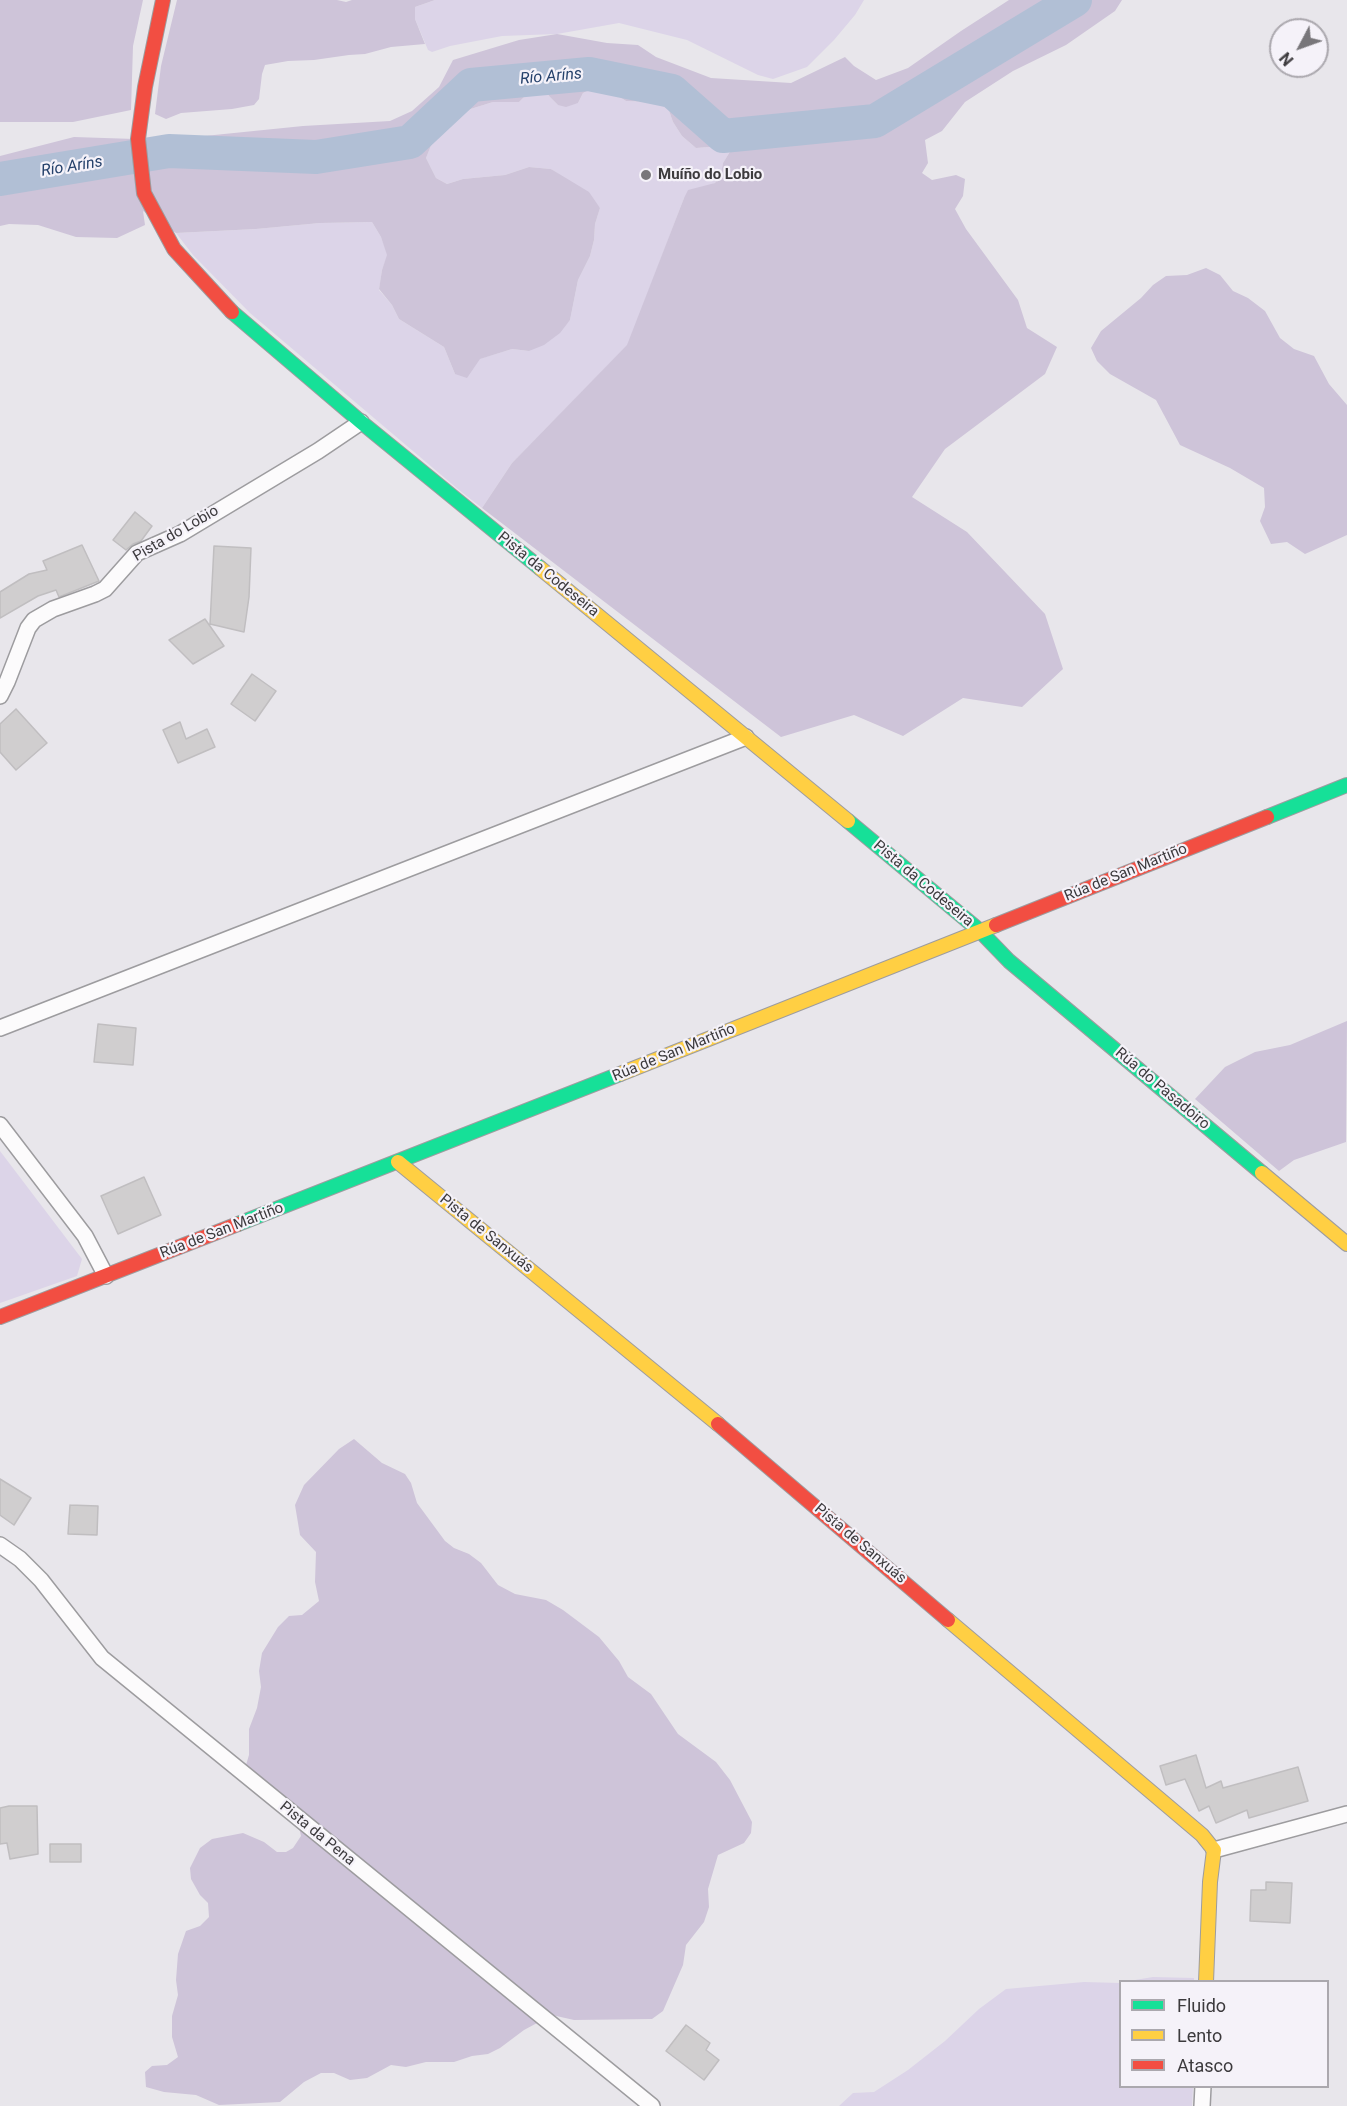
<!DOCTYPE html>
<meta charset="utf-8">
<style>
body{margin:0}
#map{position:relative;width:1347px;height:2106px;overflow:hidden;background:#e8e6eb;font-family:Roboto,sans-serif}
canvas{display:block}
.legend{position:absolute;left:1119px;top:1980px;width:210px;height:108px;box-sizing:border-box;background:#f5f2f9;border:2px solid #aba8ae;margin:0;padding:8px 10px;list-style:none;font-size:18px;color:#3c3a3d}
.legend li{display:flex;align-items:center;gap:12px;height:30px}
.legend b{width:30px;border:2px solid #aba8ae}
.north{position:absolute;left:1269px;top:18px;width:60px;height:60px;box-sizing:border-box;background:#f5f2f9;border:2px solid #aba8ae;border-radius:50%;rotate:229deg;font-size:16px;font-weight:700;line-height:24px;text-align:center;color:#3c3a3d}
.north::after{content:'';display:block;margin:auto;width:21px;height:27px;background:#78767a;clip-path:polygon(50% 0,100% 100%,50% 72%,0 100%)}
</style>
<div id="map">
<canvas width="1347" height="2106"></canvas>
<ul class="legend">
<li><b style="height:8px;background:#16e098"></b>Fluido</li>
<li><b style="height:8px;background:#ffcf43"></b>Lento</li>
<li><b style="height:8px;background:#f24e42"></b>Atasco</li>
</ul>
<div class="north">N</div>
</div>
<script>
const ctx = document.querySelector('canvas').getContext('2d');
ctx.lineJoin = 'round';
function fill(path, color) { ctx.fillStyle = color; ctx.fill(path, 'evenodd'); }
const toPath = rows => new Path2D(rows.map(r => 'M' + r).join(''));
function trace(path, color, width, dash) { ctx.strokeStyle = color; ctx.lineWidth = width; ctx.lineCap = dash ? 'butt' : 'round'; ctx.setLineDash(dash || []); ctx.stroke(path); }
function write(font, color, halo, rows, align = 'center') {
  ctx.font = font + ' Roboto,sans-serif'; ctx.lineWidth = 4.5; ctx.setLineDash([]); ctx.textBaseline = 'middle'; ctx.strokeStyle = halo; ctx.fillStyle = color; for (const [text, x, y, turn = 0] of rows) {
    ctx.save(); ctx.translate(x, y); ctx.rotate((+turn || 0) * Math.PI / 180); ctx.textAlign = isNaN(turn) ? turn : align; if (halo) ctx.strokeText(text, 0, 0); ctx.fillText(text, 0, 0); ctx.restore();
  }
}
fill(toPath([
 [435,0,864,0,855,15,834,40,807,67,773,79,758,75,687,40,619,23,557,34,502,36,450,46,432,52,428,50,415,19,415,7],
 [543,84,549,96,558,105,578,103,583,93,595,87,604,87,626,101,651,102,660,105,668,108,673,122,682,136,696,148,722,146,731,150,723,163,721,174,715,183,684,198,628,345,512,463,482,508,459,490,250,313,193,255,176,233,256,229,320,223,372,222,381,237,388,255,382,270,379,290,392,305,399,319,444,347,455,374,479,359,512,349,529,351,570,320,578,280,590,256,594,240,595,224,600,208,566,179,551,169,529,167,505,175,463,179,447,184,436,178,426,158,432,143,453,118,464,111,493,102,519,102,528,93],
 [0,1151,82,1259,77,1276,0,1303],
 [1153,1977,1194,1978,1194,1981,1129,1981],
 [1084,1982,1120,1983,1120,2086,1193,2087,1192,2106,839,2106,853,2093,874,2092,908,2070,945,2041,979,2009,1006,1989]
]), '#dcd4e8');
fill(toPath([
 [0,0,143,0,133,46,131,110,73,122,0,122],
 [177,0,337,0,346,2,352,0,435,0,415,7,415,19,425,44,391,47,365,54,349,55,314,60,288,61,265,65,262,74,259,99,254,105,232,109,181,113,166,119,155,114,161,66],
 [1009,0,1122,0,1115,11,1066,45,1013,71,965,102,942,131,925,140,928,163,922,173,932,180,956,175,965,179,963,196,955,209,966,229,1018,300,1027,328,1057,347,1045,374,945,449,912,497,967,532,1045,614,1063,669,1022,707,963,698,903,736,854,715,781,737,482,508,512,463,627,345,684,198,688,190,715,183,721,174,723,163,731,150,722,146,696,148,682,136,673,122,668,108,651,102,626,101,604,87,595,87,583,93,578,103,566,107,558,105,549,96,543,84,528,93,519,102,493,102,464,111,453,118,432,143,426,158,436,178,447,184,463,179,505,175,529,167,551,169,589,192,600,208,595,224,594,240,590,256,578,280,570,320,560,333,544,345,529,351,512,349,480,359,467,378,455,374,444,347,399,319,392,305,379,289,382,270,387,255,381,237,372,222,320,223,256,229,176,233,143,211,145,225,117,238,76,237,38,225,9,224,0,226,0,156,74,137,165,140,303,126,390,121,412,111,439,87,453,60,519,40,557,34,607,43,638,45,656,57,711,78,791,83,845,57,854,66,876,80,908,68,961,31],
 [1206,268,1220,275,1233,291,1248,298,1265,311,1280,338,1294,349,1314,356,1329,384,1347,405,1347,535,1305,554,1287,542,1271,544,1260,521,1265,507,1264,488,1230,468,1180,445,1156,400,1110,374,1097,361,1091,348,1101,331,1141,298,1153,285,1166,276,1187,275],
 [1347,1021,1346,1142,1294,1160,1279,1171,1195,1099,1225,1067,1255,1052,1290,1045],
 [354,1439,382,1463,405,1474,411,1483,417,1503,445,1541,454,1548,469,1554,481,1563,498,1585,515,1594,546,1600,563,1610,599,1637,619,1661,628,1677,651,1694,678,1734,716,1762,730,1780,752,1822,751,1833,744,1843,718,1855,708,1889,709,1907,704,1922,686,1945,683,1965,663,2011,652,2019,574,2020,552,2015,524,2030,500,2048,488,2054,472,2056,454,2062,426,2062,406,2067,391,2065,367,2078,350,2080,334,2073,321,2073,304,2082,280,2102,219,2105,196,2095,164,2092,146,2087,145,2072,152,2066,167,2065,178,2057,172,2037,172,2016,178,1995,176,1980,178,1954,186,1931,200,1926,209,1917,208,1903,200,1895,191,1879,190,1868,200,1848,212,1839,243,1833,264,1842,277,1852,286,1852,293,1848,301,1836,299,1827,282,1799,264,1780,246,1765,249,1755,249,1729,257,1708,261,1687,259,1671,262,1653,278,1627,289,1616,302,1615,319,1601,315,1582,316,1552,300,1535,295,1505,304,1485,339,1449]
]), '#cec4d9');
trace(toPath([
 [0,179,169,151,316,157,410,142,471,85,589,74,672,91,723,136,875,121,1075,0]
]), '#b1bfd5', 34);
const building = toPath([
 [135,512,152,526,141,541,133,544,126,550,113,540,135,512],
 [82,545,99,581,59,597,56,590,38,596,0,618,0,592,29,574,47,570,43,561,82,545],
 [214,546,251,548,249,597,244,632,210,624,214,546],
 [205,619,224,646,193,664,169,640,205,619],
 [252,674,276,691,255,721,231,704,252,674],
 [16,709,47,743,16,770,0,752,0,724,16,709],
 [180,722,186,739,207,729,215,747,178,763,163,730,180,722],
 [98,1024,136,1028,133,1065,94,1062,98,1024],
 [144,1177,161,1215,118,1234,101,1196,144,1177],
 [0,1479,31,1498,14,1525,0,1515,0,1479],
 [70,1505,98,1506,97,1535,68,1534,70,1505],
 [1196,1755,1206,1788,1221,1781,1223,1788,1298,1767,1308,1801,1249,1818,1247,1810,1216,1823,1209,1806,1199,1811,1185,1779,1166,1785,1160,1766,1196,1755],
 [9,1806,37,1806,38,1854,10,1859,7,1843,0,1844,0,1808,9,1806],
 [50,1844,81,1844,81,1862,50,1862,50,1844],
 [1266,1882,1292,1883,1290,1923,1250,1921,1251,1890,1266,1890,1266,1882],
 [686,2025,710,2043,706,2050,719,2060,704,2080,666,2051,686,2025]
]);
fill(building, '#d0cecf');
trace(building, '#c0bec0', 1.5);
const street = toPath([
 [0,696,7,682,28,628,34,620,53,609,95,594,105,589,137,553,180,534,318,451,361,422],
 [0,1028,746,737],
 [0,1125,85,1236,106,1276],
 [0,1545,20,1559,41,1580,102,1658,652,2106],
 [1214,1850,1347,1814],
 [1202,2106,1203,2086]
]);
const fast = toPath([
 [232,312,361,422,540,568],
 [1267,817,1347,785],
 [848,821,980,931,1009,961,1262,1173],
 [238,1224,620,1074]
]);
const slow = toPath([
 [540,568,848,821],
 [620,1074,996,925],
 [398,1162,718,1424],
 [1262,1173,1347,1244],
 [948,1620,1202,1835,1214,1850,1210,1882,1206,1982]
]);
const jam = toPath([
 [163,0,145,87,138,139,144,193,174,249,232,312],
 [996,925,1267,817],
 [0,1317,238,1224],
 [718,1424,948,1620]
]);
trace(street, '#9d9c9f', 18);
trace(fast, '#9d9c9f', 16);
trace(slow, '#9d9c9f', 16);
trace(jam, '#9d9c9f', 16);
trace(street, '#fcfbfc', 15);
trace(fast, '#16e098', 14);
trace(slow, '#ffcf43', 14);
trace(jam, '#f24e42', 14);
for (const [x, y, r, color] of [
 [646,175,6,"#78767a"]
]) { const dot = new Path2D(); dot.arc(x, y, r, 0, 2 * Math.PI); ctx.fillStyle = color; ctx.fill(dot); trace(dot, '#f5f2f9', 2); }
write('bold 15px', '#3c3a3d', '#f5f2f9', [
 ["Muíño do Lobio",658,175]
], 'left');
write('15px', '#3c3a3d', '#f5f2f9', [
 ["Pista do Lobio",176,534,-30],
 ["Pista da Codeseira",548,575,39],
 ["Rúa de San Martiño",1126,873,-22],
 ["Pista da Codeseira",923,884,40],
 ["Rúa de San Martiño",674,1053,-22],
 ["Rúa do Pasadoiro",1162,1089,40],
 ["Rúa de San Martiño",222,1231,-21],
 ["Pista de Sanxuás",486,1234,39],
 ["Pista de Sanxuás",860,1544,40],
 ["Pista da Pena",317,1834,39]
]);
write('italic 16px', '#25416b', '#f5f2f9', [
 ["Río Aríns",551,77,-5],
 ["Río Aríns",72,167,-9]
]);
</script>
